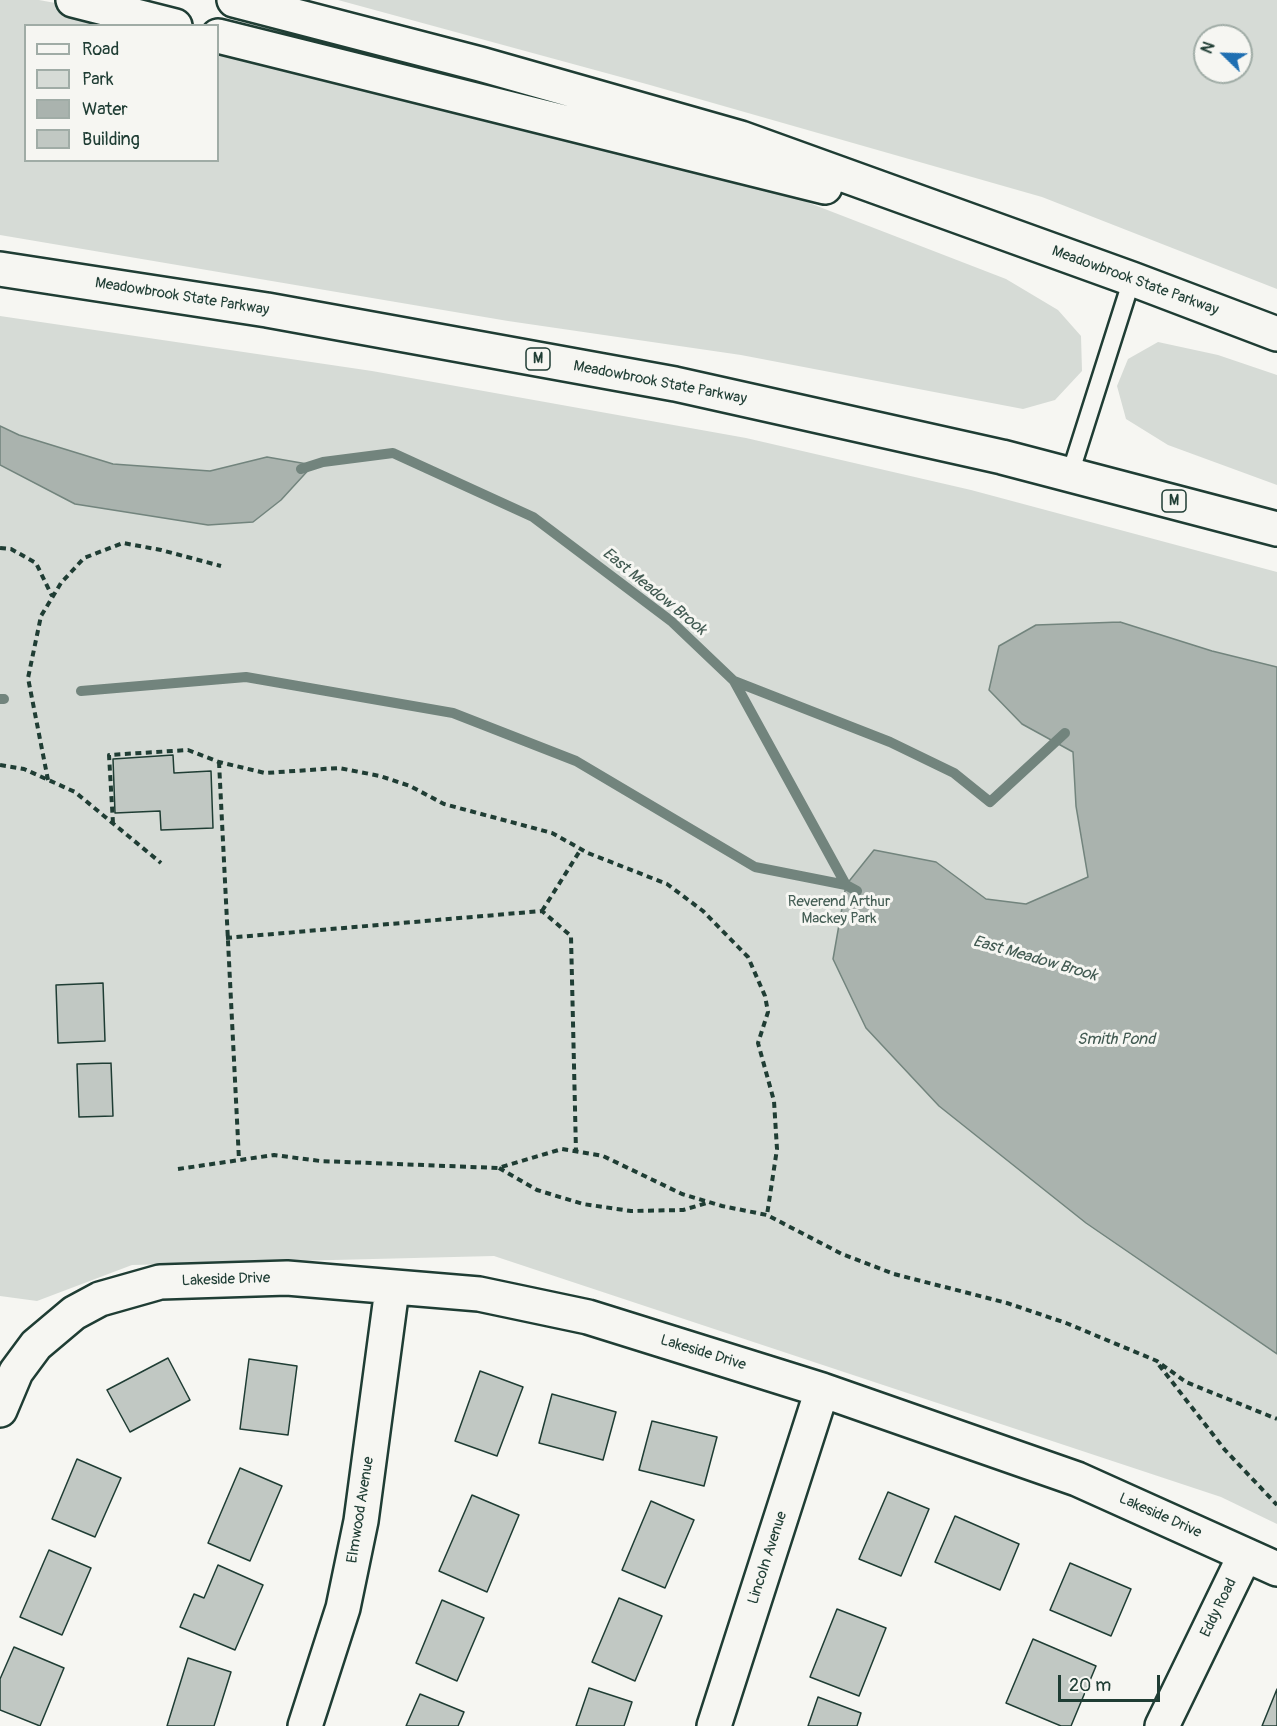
<!DOCTYPE html>
<style>
body{margin:0}
#map{position:relative;width:1277px;height:1726px;overflow:hidden;background:#f6f6f2;font-family:Pangolin,sans-serif}
canvas{display:block}
.legend{position:absolute;left:24px;top:24px;width:195px;height:138px;box-sizing:border-box;background:#f6f6f2;border:2px solid #a0aca6;margin:0;padding:8px 10px;list-style:none;font-size:18px;color:#1f3d34}
.legend li{display:flex;align-items:center;gap:12px;height:30px}
.legend b{width:30px;border:2px solid #a0aca6}
.north{position:absolute;left:1193px;top:24px;width:60px;height:60px;box-sizing:border-box;background:#f6f6f2;border:2px solid #a0aca6;border-radius:50%;rotate:293deg;font-size:16px;font-weight:700;line-height:24px;text-align:center;color:#1f3d34}
.north::after{content:'';display:block;margin:auto;width:21px;height:27px;background:#1f6fb2;clip-path:polygon(50% 0,100% 100%,50% 72%,0 100%)}
.scale{position:absolute;left:1058px;top:1675px;width:102px;height:27px;box-sizing:border-box;border:3px solid #1f3d34;border-top:0;padding-left:8px;font-size:18px;line-height:21px;white-space:nowrap;color:#1f3d34;-webkit-text-stroke:4px #f6f6f2;paint-order:stroke}
</style>
<div id="map">
<canvas width="1277" height="1726"></canvas>
<ul class="legend">
<li><b style="height:8px;background:#f6f6f2"></b>Road</li>
<li><b style="height:16px;background:#d6dbd6"></b>Park</li>
<li><b style="height:16px;background:#aab3ae"></b>Water</li>
<li><b style="height:16px;background:#c1c8c3"></b>Building</li>
</ul>
<div class="north">N</div>
<div class="scale">20 m</div>
</div>
<script>
const ctx = document.querySelector('canvas').getContext('2d');
ctx.lineJoin = 'round';
function fill(path, color) { ctx.fillStyle = color; ctx.fill(path, 'evenodd'); }
const toPath = rows => new Path2D(rows.map(r => 'M' + r).join(''));
function trace(path, color, width, dash) { ctx.strokeStyle = color; ctx.lineWidth = width; ctx.lineCap = dash ? 'butt' : 'round'; ctx.setLineDash(dash || []); ctx.stroke(path); }
function write(font, color, halo, rows, align = 'center') {
  ctx.font = font + ' Pangolin,sans-serif'; ctx.lineWidth = 6; ctx.setLineDash([]); ctx.textBaseline = 'middle'; ctx.strokeStyle = halo; ctx.fillStyle = color; for (const [text, x, y, turn = 0] of rows) {
    ctx.save(); ctx.translate(x, y); ctx.rotate((+turn || 0) * Math.PI / 180); ctx.textAlign = isNaN(turn) ? turn : align; if (halo) ctx.strokeText(text, 0, 0); ctx.fillText(text, 0, 0); ctx.restore();
  }
}
fill(toPath([
 [0,0,39,0,175,25,26,26,26,160,218,160,218,33,698,160,1006,279,1058,310,1081,336,1082,371,1055,400,1023,409,741,355,508,321,0,235],
 [338,0,1277,0,1277,289,1042,197,650,85],
 [1205,36,1241,36,1241,72,1205,72],
 [0,316,372,371,746,438,971,490,1277,572,1277,1524,1221,1497,494,1256,132,1265,37,1301,0,1296],
 [1158,342,1218,355,1277,375,1277,485,1168,445,1126,419,1117,386,1128,359]
]), '#d6dbd6');
const water = toPath([
 [0,426,19,435,113,464,210,471,267,457,313,465,281,500,253,522,208,525,75,504,0,465,0,426],
 [1120,622,1212,651,1277,667,1277,1354,1086,1223,939,1106,866,1028,833,959,846,885,874,850,936,862,986,899,1026,904,1088,877,1076,806,1073,752,1022,724,989,690,999,646,1036,625,1120,622]
]);
fill(water, '#aab3ae');
trace(water, '#72847d', 1.5);
trace(toPath([
 [301,469,323,462,393,453,533,517,671,621,734,681,846,885,857,891],
 [734,681,890,742,954,773,990,802,1065,733],
 [81,691,246,677,453,713,576,761,755,867,846,885],
 [0,699,4,699]
]), '#72847d', 10);
const building = toPath([
 [173,755,174,773,211,771,213,828,161,830,160,811,115,813,113,759,173,755],
 [103,983,105,1041,58,1043,56,985,103,983],
 [111,1063,113,1116,79,1117,77,1064,111,1063],
 [168,1358,190,1400,130,1432,107,1390,168,1358],
 [249,1359,297,1366,288,1435,240,1429,249,1359],
 [480,1371,523,1387,497,1456,455,1441,480,1371],
 [552,1394,616,1412,603,1460,539,1443,552,1394],
 [652,1421,717,1437,704,1486,639,1470,652,1421],
 [77,1459,121,1478,95,1537,52,1519,77,1459],
 [240,1468,282,1486,250,1561,208,1543,240,1468],
 [888,1492,929,1509,901,1576,859,1559,888,1492],
 [472,1495,519,1515,487,1592,439,1571,472,1495],
 [651,1501,694,1520,665,1588,622,1570,651,1501],
 [955,1516,1019,1544,1000,1590,935,1562,955,1516],
 [49,1550,91,1568,62,1635,20,1617,49,1550],
 [1070,1563,1131,1589,1111,1636,1050,1610,1070,1563],
 [218,1565,263,1585,235,1650,180,1627,194,1594,204,1598,218,1565],
 [619,1598,662,1616,635,1681,592,1662,619,1598],
 [442,1600,484,1618,457,1681,416,1663,442,1600],
 [837,1609,886,1628,859,1696,810,1677,837,1609],
 [1033,1639,1096,1666,1071,1726,1061,1726,1006,1703,1033,1639],
 [14,1647,64,1668,40,1726,0,1710,0,1679,14,1647],
 [188,1658,231,1672,214,1726,167,1726,188,1658],
 [589,1688,632,1702,624,1726,576,1726,589,1688],
 [1277,1689,1277,1726,1262,1726,1277,1689],
 [420,1694,464,1712,458,1726,406,1726,420,1694],
 [818,1697,861,1713,857,1726,808,1726,818,1697]
]);
fill(building, '#c1c8c3');
trace(building, '#1f3d34', 1.5);
const lane = toPath([
 [1070,474,1132,279]
]);
const street = toPath([
 [0,1410,16,1372,36,1345,74,1313,100,1299,160,1282,287,1278,479,1294,588,1317,822,1390,1077,1479,1277,1569],
 [305,1726,343,1608,361,1521,392,1289],
 [714,1726,822,1390],
 [1162,1726,1245,1555]
]);
const highway = toPath([
 [73,0,175,26],
 [234,0,480,64,741,138,1132,279,1277,334],
 [218,36,825,187],
 [0,269,267,310,675,384,1002,457,1277,529]
]);
trace(lane, '#1f3d34', 21);
trace(street, '#1f3d34', 38);
trace(highway, '#1f3d34', 38);
trace(toPath([
 [0,548,11,549,36,563,52,596],
 [219,762,239,1160],
 [0,765,24,769,75,792,161,863],
 [48,780,28,678,41,616,61,583,84,558,123,543,161,550,221,566],
 [113,823,109,755,188,750,219,762,265,773,339,768,380,776,410,786,444,804,552,833,588,853,667,884,703,911,748,957,765,996,768,1012,758,1043,774,1101,777,1149,767,1215],
 [542,911,581,849],
 [226,938,542,911,571,936,576,1152],
 [499,1168,537,1190,583,1204,631,1211,683,1210,707,1203],
 [178,1169,274,1155,320,1161,498,1168,562,1149,603,1156,682,1194,722,1206,767,1215,842,1254,894,1274,1007,1303,1066,1323,1157,1361,1186,1382,1277,1419],
 [1159,1365,1225,1450,1277,1505]
]), '#1f3d34', 4, [6, 4.5]);
trace(lane, '#f6f6f2', 16);
trace(street, '#f6f6f2', 33);
trace(highway, '#f6f6f2', 33);
for (const [x, y, w] of [
 [538,359,24],
 [1174,501,24]
]) { const box = new Path2D(); box.roundRect(x - w / 2, y - 11, w, 22, 4.5); ctx.fillStyle = '#f6f6f2'; ctx.fill(box); trace(box, '#1f3d34', 1.5); }
write('bold 14px', '#1f3d34', null, [
 ["M",538,359],
 ["M",1174,501]
]);
write('15px', '#1f3d34', '#f6f6f2', [
 ["Meadowbrook State Parkway",1135,281,20],
 ["Meadowbrook State Parkway",182,297,9],
 ["Meadowbrook State Parkway",660,383,11],
 ["Lakeside Drive",226,1280,-2],
 ["Lakeside Drive",703,1353,17],
 ["Elmwood Avenue",361,1510,-81],
 ["Lakeside Drive",1160,1516,24],
 ["Lincoln Avenue",768,1558,-72],
 ["Eddy Road",1219,1608,-64]
]);
write('15px', '#445d54', '#f6f6f2', [
 ["Reverend Arthur",839,902],
 ["Mackey Park",839,919]
]);
write('italic 16px', '#425a52', '#f6f6f2', [
 ["East Meadow Brook",654,592,39],
 ["East Meadow Brook",1035,959,16],
 ["Smith Pond",1116,1040]
]);
</script>
